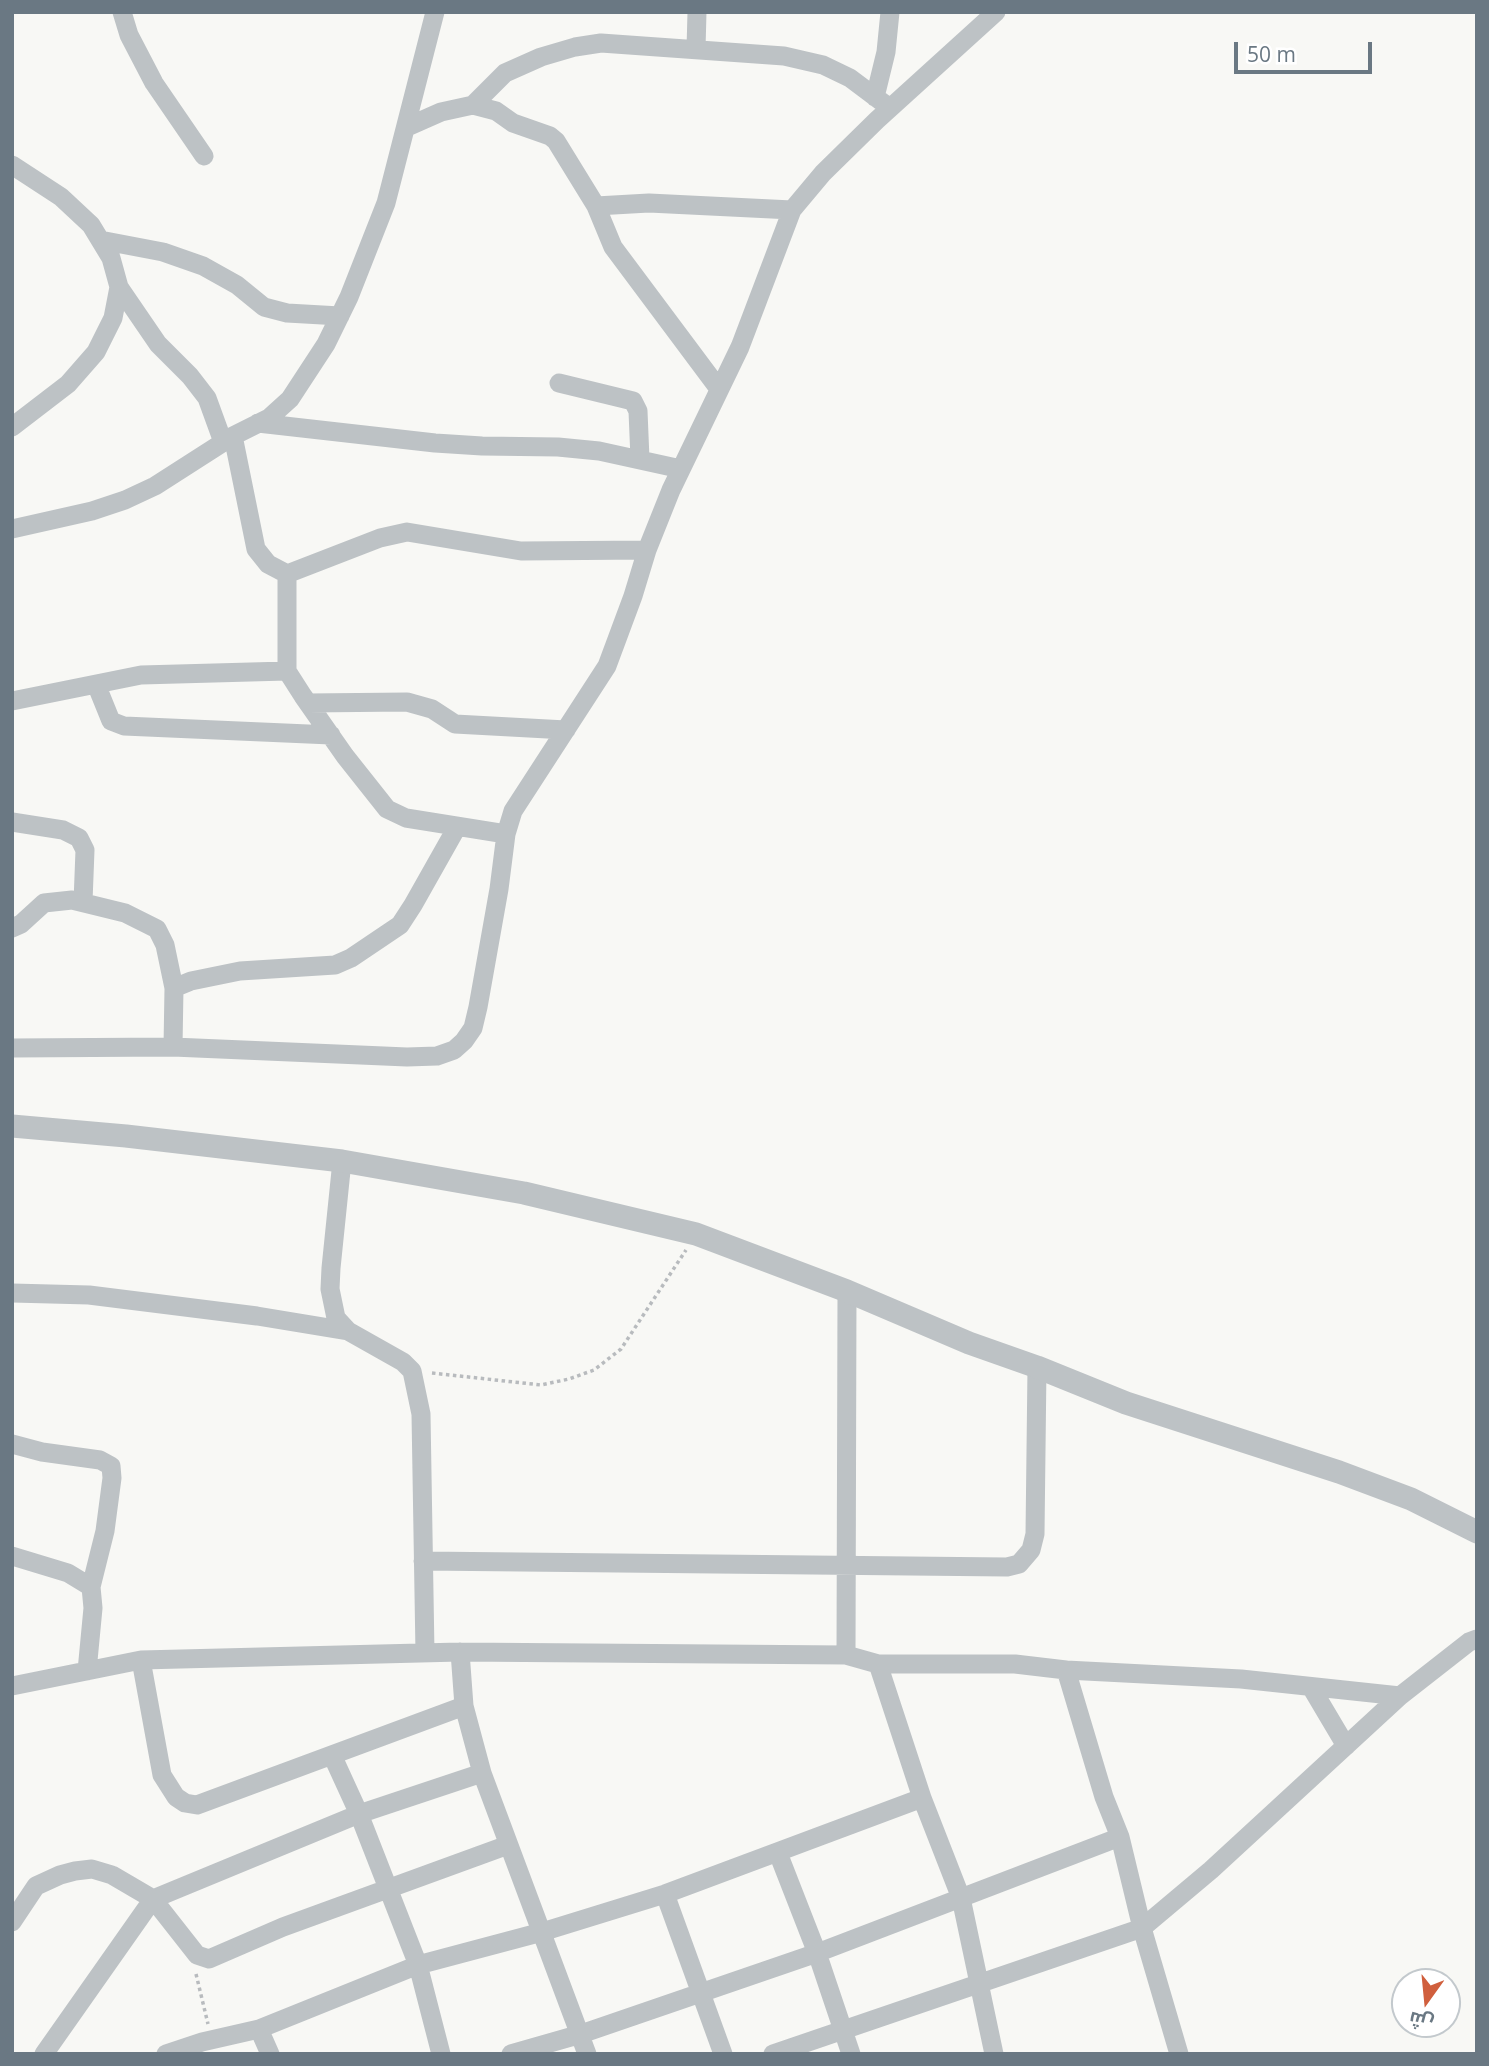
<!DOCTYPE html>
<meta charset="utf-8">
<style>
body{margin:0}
#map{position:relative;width:1489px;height:2066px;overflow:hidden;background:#f8f8f5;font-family:"Open Sans",Cairo,sans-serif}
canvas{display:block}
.frame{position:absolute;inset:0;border:14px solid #6a7883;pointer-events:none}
.north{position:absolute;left:1391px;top:1968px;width:70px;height:70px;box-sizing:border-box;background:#fff;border:2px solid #c3c9cd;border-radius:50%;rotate:195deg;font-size:19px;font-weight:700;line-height:28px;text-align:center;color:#6a7883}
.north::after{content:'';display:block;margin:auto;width:24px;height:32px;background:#d05f3d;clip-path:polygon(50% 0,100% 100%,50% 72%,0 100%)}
.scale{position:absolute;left:1234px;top:42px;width:138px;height:32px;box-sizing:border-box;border:4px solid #6a7883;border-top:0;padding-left:9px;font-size:21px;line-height:24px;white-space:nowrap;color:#6a7883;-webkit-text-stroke:5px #fff;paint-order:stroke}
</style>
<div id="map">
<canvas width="1489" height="2066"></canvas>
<div class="frame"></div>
<div class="north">ش</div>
<div class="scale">50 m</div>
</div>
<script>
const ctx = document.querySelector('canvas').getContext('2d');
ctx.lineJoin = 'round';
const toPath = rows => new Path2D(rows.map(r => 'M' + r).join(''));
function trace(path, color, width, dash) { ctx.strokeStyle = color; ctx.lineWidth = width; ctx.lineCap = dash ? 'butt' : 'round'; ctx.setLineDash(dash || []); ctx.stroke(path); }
trace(toPath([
 [432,1373,541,1385,569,1379,594,1370,621,1349,686,1250],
 [196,1974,208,2024]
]), '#b8bbbe', 3.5, [3.5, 3.5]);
trace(toPath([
 [122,12,129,35,154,83,204,156],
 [696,49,697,12],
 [875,97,886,52,890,12],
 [473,105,505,73,541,57,575,47,601,43,784,56,823,65,850,78,890,108],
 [407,127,441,112,473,105,496,111,513,123,550,136,556,141,596,206,613,247,719,389],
 [12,165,61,197,91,225,111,258,119,287,113,318,96,352,68,384,12,427],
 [596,206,649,203,792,210],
 [100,240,163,252,203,266,237,285,264,307,287,313,340,316],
 [119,287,158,344,190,376,207,398,223,442],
 [559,383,633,401,638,411,640,459],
 [258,423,435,443,482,446,558,447,599,451,681,469],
 [233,436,256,549,268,564,287,574,287,671,303,696,345,756,387,809,406,818,506,834],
 [12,529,92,511,125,500,155,486,233,436,269,418,290,399,326,344,349,297,386,203,435,12],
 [287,574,380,538,407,532,521,551,647,550],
 [96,684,111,721,124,726,331,735],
 [12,701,141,675,287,671],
 [308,703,407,702,432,709,455,724,566,730],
 [12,822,63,830,79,838,85,850,83,902],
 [12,928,21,924,44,903,72,900,125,913,157,929,165,945,174,988,173,1047],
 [174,988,191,981,240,971,335,965,351,958,400,925,413,905,457,827],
 [12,1048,173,1047,407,1057,437,1056,454,1050,464,1041,473,1028,478,1007,499,889,506,834,513,811,607,666,633,596,647,550,671,490,740,347,792,210,823,173,877,120,996,12],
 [342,1161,331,1268,330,1289,336,1318,348,1331,403,1362,412,1371,421,1414,425,1653],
 [12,1293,89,1295,257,1316,348,1331],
 [12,1444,42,1452,100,1460,111,1466,112,1478,105,1531,91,1587],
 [12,1556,68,1573,91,1587,93,1608,87,1671],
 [423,1561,1007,1567,1019,1564,1031,1550,1035,1534,1037,1367],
 [460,1652,464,1706,482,1773,587,2054],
 [846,1655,847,1291],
 [141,1660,162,1775,176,1797,185,1803,197,1805,464,1706],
 [1066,1670,1241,1679,1400,1696],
 [12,1686,141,1660,460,1652,846,1655,878,1664,1015,1664,1066,1670,1104,1797,1120,1837,1142,1928,1179,2054],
 [1311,1687,1346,1746],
 [332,1755,359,1814,418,1965,441,2054],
 [482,1773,359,1814,153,1899,197,1955,209,1959,283,1927,508,1845],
 [922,1798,961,1898,994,2054],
 [778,1853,817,1953,851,2054],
 [665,1894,723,2054],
 [12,1922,36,1886,60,1875,75,1871,92,1869,112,1875,153,1899,44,2054],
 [259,2029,270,2054],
 [166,2054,202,2042,259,2029,418,1965,542,1932,665,1894,922,1798,878,1664],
 [511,2054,581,2034,817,1953,1120,1837],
 [773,2054,1142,1928,1211,1870,1400,1696,1469,1642,1477,1639]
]), '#bdc2c5', 19);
trace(toPath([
 [12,1126,126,1136,342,1161,524,1193,696,1234,847,1291,969,1343,1037,1367,1126,1403,1339,1472,1411,1499,1477,1532]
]), '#bdc2c5', 23);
</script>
